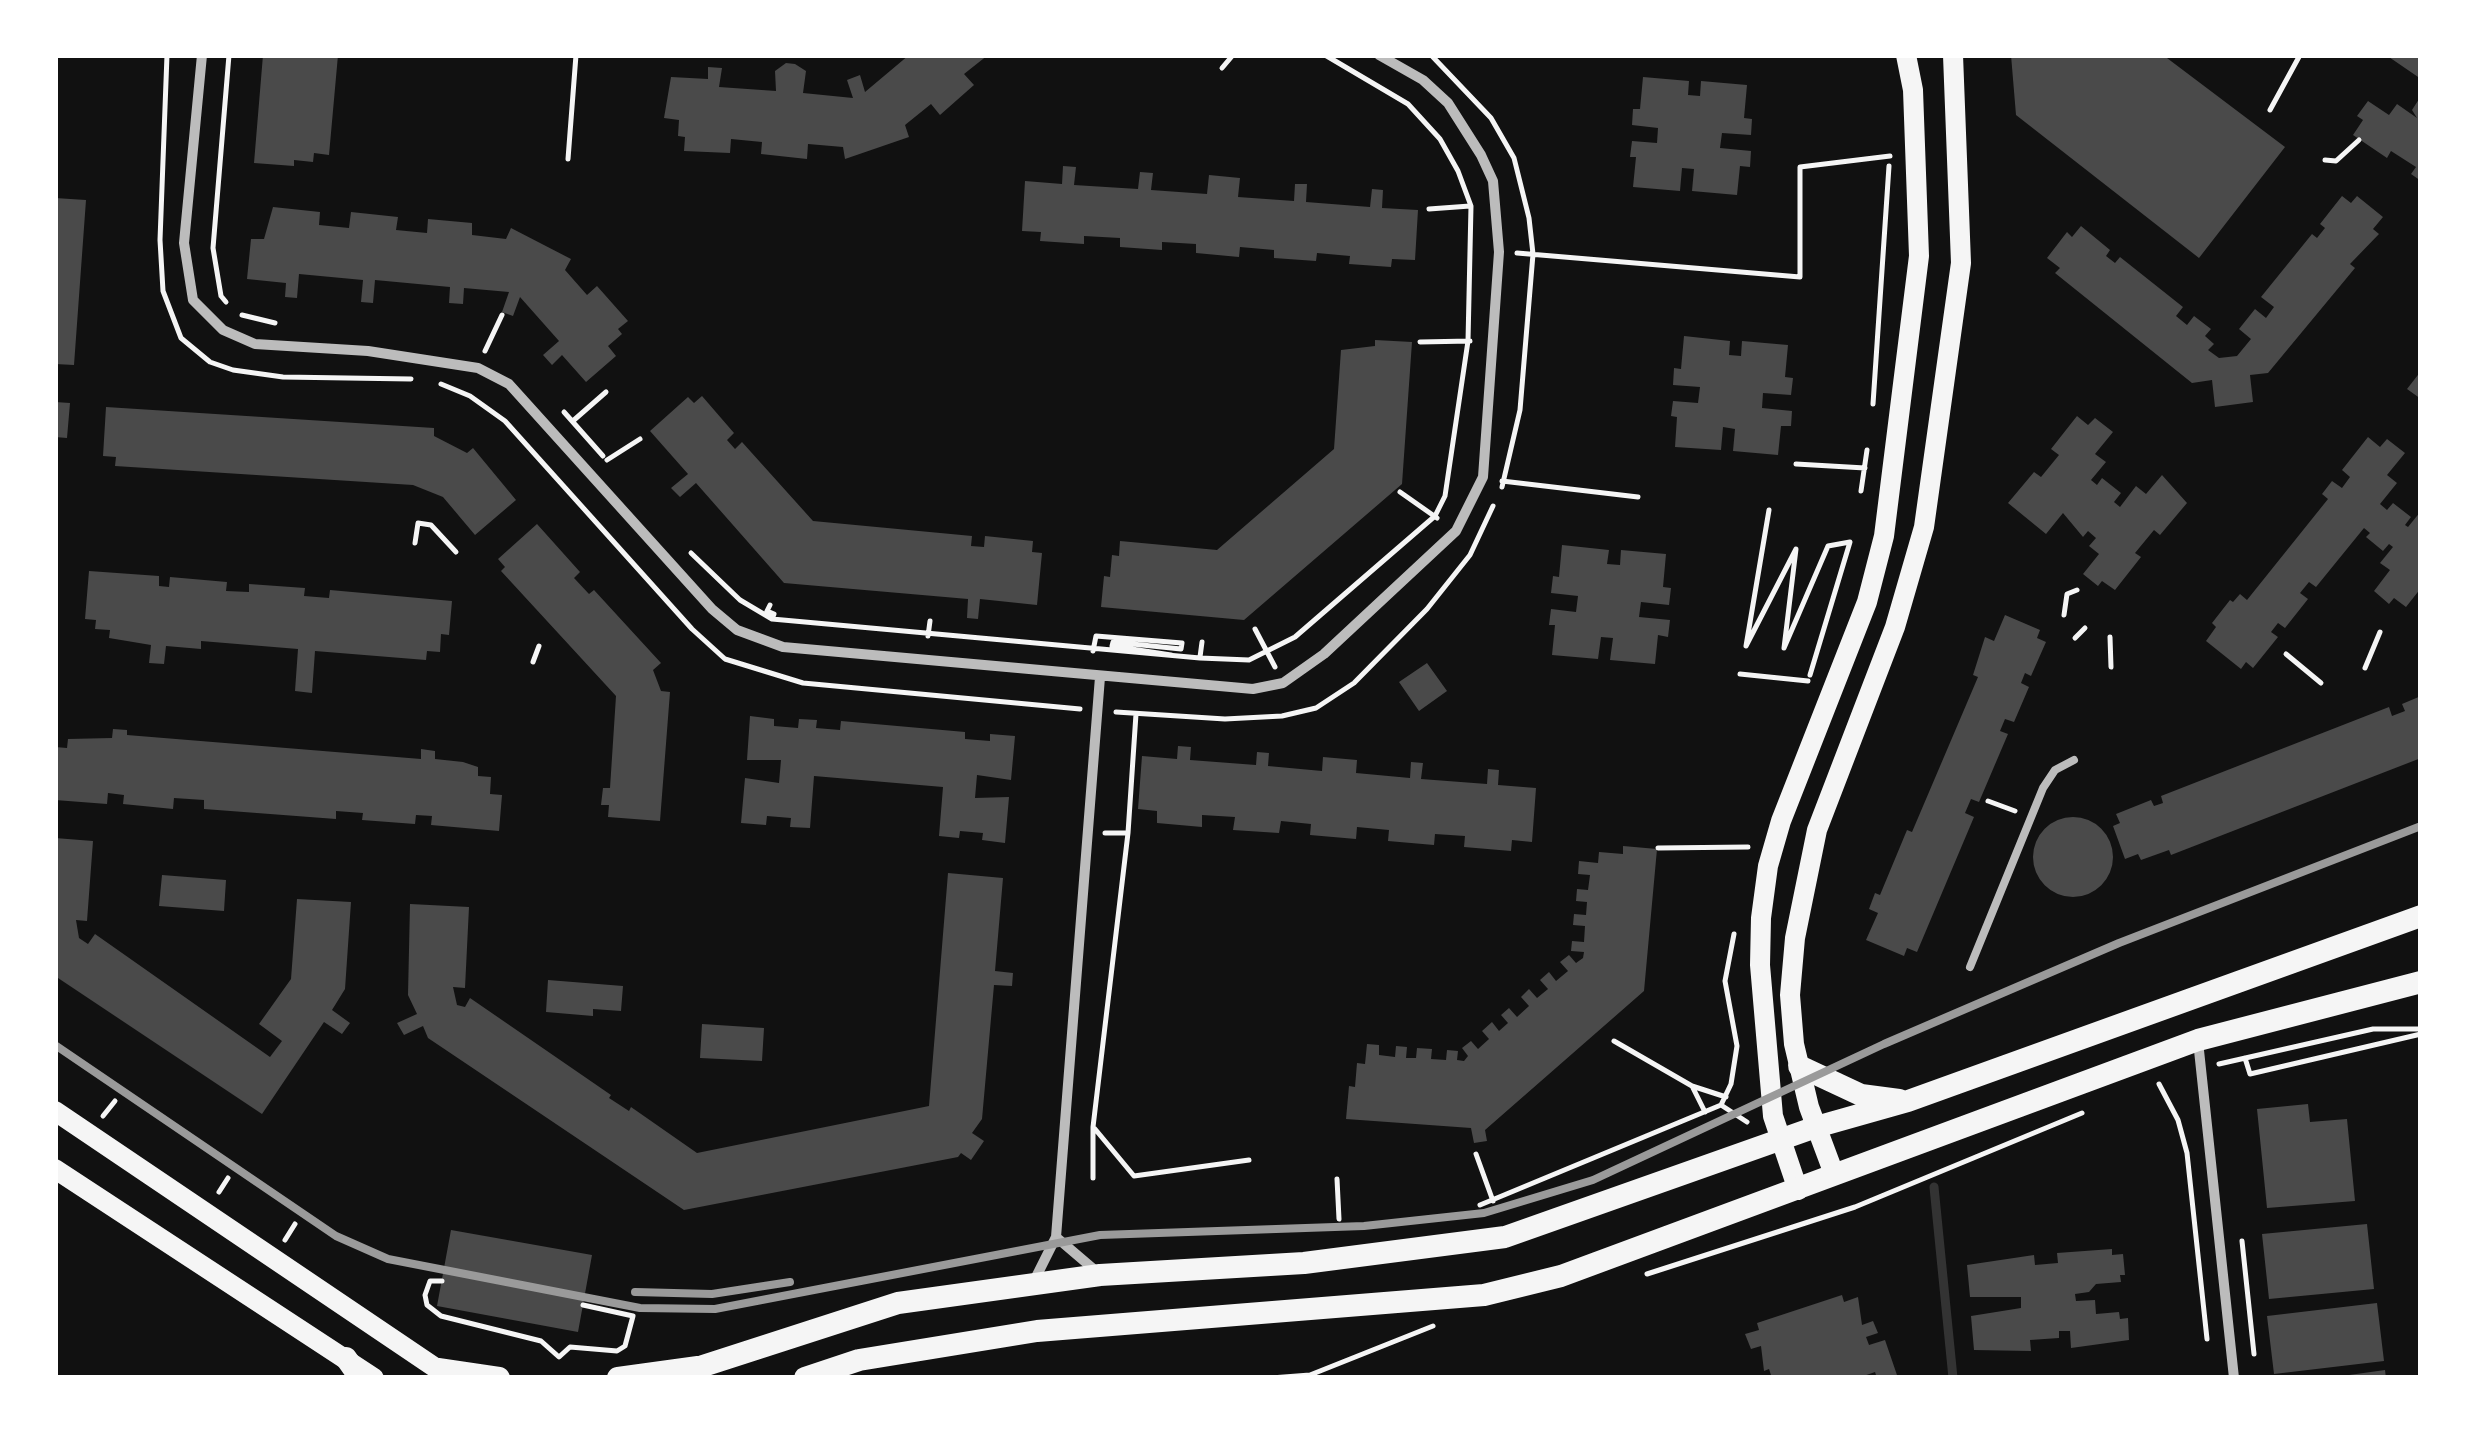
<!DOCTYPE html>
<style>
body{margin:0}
#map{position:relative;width:2476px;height:1433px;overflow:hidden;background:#111;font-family:"IBM Plex Sans",sans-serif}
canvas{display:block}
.frame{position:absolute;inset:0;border:58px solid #fff;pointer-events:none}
</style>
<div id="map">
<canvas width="2476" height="1433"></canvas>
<div class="frame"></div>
</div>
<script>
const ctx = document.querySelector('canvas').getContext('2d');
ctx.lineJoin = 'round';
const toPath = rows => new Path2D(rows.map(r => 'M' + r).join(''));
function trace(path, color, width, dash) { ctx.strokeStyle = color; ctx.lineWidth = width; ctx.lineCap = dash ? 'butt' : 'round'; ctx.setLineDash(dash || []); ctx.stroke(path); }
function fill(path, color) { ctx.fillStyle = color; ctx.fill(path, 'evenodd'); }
trace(toPath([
 [1934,1187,1953,1378]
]), '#333', 9);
fill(toPath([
 [263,55,338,55,329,155,314,153,313,162,294,160,294,166,254,163],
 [909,55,988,55,964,74,974,85,940,115,931,104,905,125,909,137,845,159,843,147,808,144,807,159,761,154,762,142,731,139,730,153,684,151,685,137,678,136,679,120,664,118,671,77,708,79,708,67,722,68,719,87,776,91,775,71,786,63,795,64,806,71,803,93,853,98,847,80,860,75,865,92],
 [2011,55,2163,55,2285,147,2199,258,2016,115],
 [2386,55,2421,55,2421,79],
 [1643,77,1689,81,1688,95,1700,96,1701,81,1747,85,1744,118,1752,119,1751,135,1722,133,1720,148,1751,151,1750,167,1740,166,1737,195,1692,191,1694,169,1682,168,1680,191,1633,187,1636,157,1630,157,1632,141,1657,143,1658,128,1632,125,1633,109,1640,109],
 [2421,96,2421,181,2411,174,2416,167,2391,151,2387,158,2353,135,2363,120,2357,116,2368,101,2389,115,2397,104,2417,118,2412,110],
 [1063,166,1076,167,1074,185,1138,189,1140,172,1153,173,1151,190,1207,194,1209,175,1240,178,1238,197,1294,201,1295,184,1307,184,1306,202,1370,207,1372,189,1383,190,1382,208,1418,210,1415,260,1392,259,1391,267,1349,264,1350,256,1317,253,1316,261,1274,258,1274,250,1240,247,1239,257,1196,253,1196,244,1162,242,1162,250,1120,247,1120,238,1084,236,1084,244,1040,241,1041,232,1022,231,1025,181,1062,184],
 [2342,196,2351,203,2357,196,2383,217,2373,229,2379,234,2350,264,2355,268,2268,373,2250,375,2253,402,2215,407,2212,380,2192,383,2055,273,2060,268,2047,258,2067,232,2072,237,2081,226,2110,250,2106,256,2115,263,2120,257,2183,307,2176,316,2187,325,2194,316,2211,329,2205,336,2214,344,2208,350,2219,358,2237,356,2251,339,2239,329,2255,309,2266,318,2274,307,2261,297,2312,234,2317,238,2325,228,2320,224],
 [55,198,86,200,74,365,55,364],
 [273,207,320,212,319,225,349,228,351,212,398,217,396,230,427,233,428,219,472,223,472,235,506,239,511,228,571,259,565,270,587,295,597,286,628,321,618,329,622,334,608,346,616,356,586,382,562,355,552,365,543,355,559,341,520,297,513,316,502,312,509,292,464,288,463,304,449,303,450,287,375,280,373,303,361,302,363,280,299,274,297,298,285,297,286,283,247,279,251,239,264,239],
 [1684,336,1730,341,1729,355,1741,356,1742,341,1788,345,1785,377,1793,378,1791,395,1763,393,1762,408,1792,411,1791,426,1781,426,1778,455,1733,451,1735,429,1723,427,1721,450,1675,447,1677,417,1671,416,1673,401,1698,403,1700,387,1673,385,1674,368,1681,369],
 [1375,340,1412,342,1402,484,1244,620,1101,607,1104,576,1110,577,1112,555,1119,556,1120,541,1217,550,1334,449,1341,350,1375,346],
 [2421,371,2421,399,2407,389],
 [702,396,734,433,727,440,735,449,742,442,813,521,972,536,971,546,984,547,985,536,1033,541,1032,552,1042,553,1037,605,980,599,978,619,967,618,968,599,784,583,696,483,680,497,671,488,688,474,650,431,688,397,694,403],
 [55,402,70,403,67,438,55,437],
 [106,407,434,428,434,436,467,453,473,448,516,500,475,535,443,497,413,485,115,466,116,457,103,456],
 [2077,416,2088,425,2095,418,2113,432,2095,454,2106,462,2091,480,2097,485,2102,478,2121,493,2114,502,2120,507,2136,486,2146,494,2162,475,2187,503,2160,535,2154,530,2135,553,2141,557,2115,590,2102,581,2098,586,2083,574,2099,554,2089,546,2096,538,2088,531,2083,537,2063,513,2046,534,2008,503,2034,472,2041,477,2059,455,2051,449],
 [2368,437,2380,447,2387,439,2405,453,2387,475,2397,483,2380,504,2387,510,2393,503,2411,517,2405,525,2408,527,2421,511,2421,588,2406,607,2394,598,2389,604,2374,591,2390,570,2380,563,2393,547,2389,544,2383,551,2366,537,2370,533,2364,528,2316,587,2309,582,2300,593,2308,599,2285,628,2278,623,2271,632,2278,637,2253,668,2246,662,2241,669,2206,641,2216,627,2212,623,2230,600,2233,602,2240,594,2247,600,2328,499,2322,494,2332,481,2342,488,2350,477,2342,470],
 [537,524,580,572,574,578,589,594,594,590,661,663,653,670,661,691,670,692,660,821,608,817,609,805,601,805,603,788,610,788,616,696,501,571,505,567,498,559],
 [1562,545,1609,550,1607,564,1620,565,1621,550,1666,554,1663,587,1671,588,1669,605,1641,602,1639,617,1670,620,1668,637,1658,635,1655,664,1610,660,1613,638,1601,637,1598,659,1552,655,1555,625,1549,625,1551,609,1576,612,1578,596,1551,593,1553,576,1559,577],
 [89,571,159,576,159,586,169,587,170,577,227,582,226,591,249,592,249,584,305,588,304,596,329,598,330,590,452,601,449,635,441,634,440,652,427,651,426,660,315,651,312,693,295,691,298,649,201,641,201,649,166,646,164,664,149,663,151,645,109,638,110,630,95,629,96,620,85,619],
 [2005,615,2040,630,2037,638,2046,642,2031,676,2025,673,2021,683,2029,687,2014,722,2005,719,2000,731,2008,734,1979,802,1971,799,1965,813,1974,817,1917,952,1907,948,1904,956,1866,940,1878,913,1869,909,1875,893,1880,895,1907,830,1912,832,1978,677,1973,675,1985,637,1994,641],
 [1427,663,1447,691,1419,711,1399,682],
 [2421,696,2421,758,2171,855,2169,850,2141,860,2138,854,2125,859,2113,826,2120,823,2116,814,2151,800,2154,806,2163,803,2161,796,2389,707,2392,716,2405,711,2402,704],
 [750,716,774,719,774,726,798,728,799,719,817,720,816,728,840,730,841,721,965,732,965,739,990,741,990,734,1015,736,1011,780,977,775,975,798,1009,797,1005,843,982,840,983,833,960,831,959,838,939,836,943,787,814,776,810,828,790,827,791,818,767,816,766,825,741,823,745,778,779,783,781,760,747,760],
 [113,729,127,730,127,735,421,759,421,749,435,751,435,759,463,762,478,767,478,776,491,777,490,794,502,795,499,831,431,825,432,816,416,815,415,824,362,820,363,813,336,811,336,819,204,809,204,800,174,798,173,809,123,804,124,795,108,793,107,804,55,800,55,747,67,748,68,739,112,738],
 [1178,746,1191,747,1190,760,1256,765,1257,752,1269,753,1268,766,1322,771,1323,757,1357,760,1356,773,1410,778,1411,762,1423,763,1421,779,1487,784,1488,769,1499,770,1498,785,1536,788,1532,842,1512,840,1511,851,1464,847,1465,836,1435,834,1434,845,1388,841,1389,830,1357,827,1356,839,1310,835,1311,824,1281,821,1279,833,1233,830,1235,817,1202,815,1202,827,1157,823,1157,811,1138,809,1142,756,1177,759],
 '2033 857a40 40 0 1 1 80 0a40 40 0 1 1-80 0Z',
 [55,838,93,841,87,921,76,920,79,938,88,944,95,934,270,1057,282,1041,259,1024,291,979,297,899,351,902,345,989,332,1010,350,1023,342,1034,324,1022,262,1114,55,976],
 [1623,846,1657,849,1644,991,1485,1130,1487,1141,1474,1143,1471,1128,1346,1119,1349,1086,1355,1087,1357,1063,1365,1064,1367,1044,1379,1045,1379,1055,1395,1057,1396,1046,1407,1047,1406,1058,1416,1058,1417,1048,1432,1049,1431,1059,1446,1060,1447,1050,1458,1051,1457,1060,1464,1061,1468,1056,1462,1048,1471,1041,1478,1049,1489,1039,1482,1031,1492,1022,1499,1031,1508,1023,1501,1015,1509,1008,1517,1017,1529,1006,1521,997,1529,989,1537,998,1548,989,1540,980,1549,972,1556,981,1568,971,1560,962,1569,955,1576,963,1583,958,1584,952,1571,951,1572,941,1584,942,1585,926,1573,925,1574,914,1586,915,1587,902,1576,901,1577,889,1588,890,1590,875,1578,874,1579,861,1598,863,1599,852,1623,854],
 [948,873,1003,878,995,971,1013,973,1012,986,994,985,982,1119,972,1133,984,1141,971,1160,961,1153,958,1157,684,1210,428,1038,423,1026,404,1035,397,1023,417,1014,408,995,410,904,469,907,465,988,453,987,457,1005,465,1007,470,998,611,1095,609,1098,629,1111,631,1107,697,1153,929,1106],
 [162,875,226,880,224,911,159,906],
 [548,980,623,986,621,1011,593,1009,593,1016,546,1012],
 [702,1024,764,1028,762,1061,700,1058],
 [2308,1104,2310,1122,2347,1119,2355,1201,2267,1208,2257,1109],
 [2367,1224,2374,1289,2269,1299,2262,1234],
 [451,1230,592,1255,578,1332,437,1306],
 [2112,1249,2112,1255,2123,1254,2125,1275,2120,1275,2121,1282,2096,1284,2089,1292,2075,1294,2076,1301,2095,1300,2096,1314,2119,1312,2120,1319,2128,1318,2129,1340,2071,1348,2070,1331,2059,1331,2059,1338,2030,1340,2031,1351,1974,1350,1971,1316,2021,1308,2021,1297,1970,1297,1967,1265,2034,1255,2035,1265,2058,1263,2057,1253],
 [1842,1295,1844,1302,1858,1297,1862,1325,1873,1321,1878,1333,1866,1337,1869,1345,1885,1340,1898,1378,1877,1378,1875,1372,1858,1378,1772,1378,1769,1369,1764,1371,1761,1346,1751,1349,1745,1334,1759,1330,1757,1323],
 [2377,1303,2384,1361,2274,1374,2267,1316],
 [2385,1370,2386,1378,2342,1378,2342,1376]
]), '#4a4a4a');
trace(toPath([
 [167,55,160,240,163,291,181,338,210,362,233,370,283,377,411,379],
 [1431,55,1491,118,1514,158,1529,218,1533,254,1520,410,1502,487],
 [1222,68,1233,55],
 [2270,110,2300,55],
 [568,159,576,55],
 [2325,160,2336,161,2359,140],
 [1429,209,1470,206],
 [1517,253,1800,277,1800,167,1890,156],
 [226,302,221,296,213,248,229,55],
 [242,315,275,323],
 [1420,342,1470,341],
 [485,351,502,315],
 [441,384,470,396,505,421,692,629,725,659,803,683,1080,709],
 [1873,404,1889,166],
 [564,412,603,456],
 [574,420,606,392],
 [607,460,640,439],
 [1796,464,1865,468],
 [1502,481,1638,497],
 [1861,491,1867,450],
 [1400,492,1437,518],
 [1769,510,1746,646,1796,549,1784,648,1828,546,1850,542,1810,675],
 [415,543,418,523,431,525,456,552],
 [691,553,740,600,772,619,1200,658,1249,660,1295,637,1435,516,1445,496,1468,341,1471,206,1458,171,1440,139,1408,104,1325,55],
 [770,605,767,611,774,614,772,619],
 [2064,615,2067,594,2077,590],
 [1255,629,1275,667],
 [928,636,930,621],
 [2110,637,2111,667],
 [2075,638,2085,628],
 [1093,651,1096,636,1182,643],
 [2286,654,2321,683],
 [1171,655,1112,646,1113,642,1181,649,1182,643],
 [1200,657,1202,642],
 [533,662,539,646],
 [2365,668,2380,632],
 [1740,674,1808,681],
 [1116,712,1225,719,1282,716,1316,708,1354,683,1427,609,1470,555,1493,506],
 [1988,801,2015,811],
 [1105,833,1128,833],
 [1658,848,1748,847],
 [1614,1041,1692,1086,1726,1097],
 [2245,1058,2250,1074,2421,1034],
 [2219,1064,2373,1029,2421,1029],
 [2159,1084,2178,1120,2187,1153,2207,1339],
 [1693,1088,1705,1112],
 [1721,1105,1747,1122],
 [103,1116,115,1101],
 [1095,1129,1134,1176,1249,1160],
 [1476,1154,1493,1201],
 [1093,1178,1093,1127,1128,833,1136,714],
 [1337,1179,1339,1219],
 [219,1192,228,1178],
 [1480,1205,1721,1105,1731,1084,1737,1046,1725,981,1734,934],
 [285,1240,295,1224],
 [2242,1241,2254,1354],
 [1647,1274,1855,1207,2082,1113],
 [442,1281,430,1281,425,1295,427,1305,441,1316,541,1341,559,1357,570,1347,617,1351,625,1346,633,1316,583,1305],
 [1271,1378,1310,1375,1433,1326]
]), '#f5f5f5', 5);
trace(toPath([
 [1970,967,2043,788,2055,770,2074,760]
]), '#bcbcbc', 8);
trace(toPath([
 [202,55,184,243,193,300,223,330,255,344,368,351,478,368,509,384,712,609,737,630,783,647,1253,689,1283,683,1324,654,1456,531,1483,477,1499,252,1493,181,1481,155,1448,103,1423,80,1379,55],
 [2198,1041,2234,1378],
 [1056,1237,1097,1272],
 [1033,1283,1056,1237,1100,677]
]), '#bcbcbc', 10);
trace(toPath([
 [55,1111,449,1377],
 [55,1169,374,1378],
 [1834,1174,1809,1107,1794,1044,1790,995,1795,938,1817,830,1895,627,1924,527,1961,263,1953,55],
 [1798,1190,1773,1116,1760,965,1761,918,1768,866,1781,821,1867,602,1884,536,1919,256,1913,90,1906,55]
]), '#f5f5f5', 20);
trace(toPath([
 [1799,1066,1861,1095,1899,1100],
 [346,1358,360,1378],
 [438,1369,499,1378],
 [618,1378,698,1367],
 [684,1378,703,1366,898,1303,1100,1275,1304,1263,1505,1237,1816,1127,1908,1101,2421,916],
 [805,1378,859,1360,1037,1331,1484,1295,1561,1276,2198,1040,2421,982]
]), '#f5f5f5', 22);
trace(toPath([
 [55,1045,336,1236,388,1259,640,1308,715,1309,1100,1235,1364,1226,1484,1213,1593,1180,1884,1044,2119,943,2421,826],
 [635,1292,712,1294,790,1282]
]), '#9a9a9a', 8);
</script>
